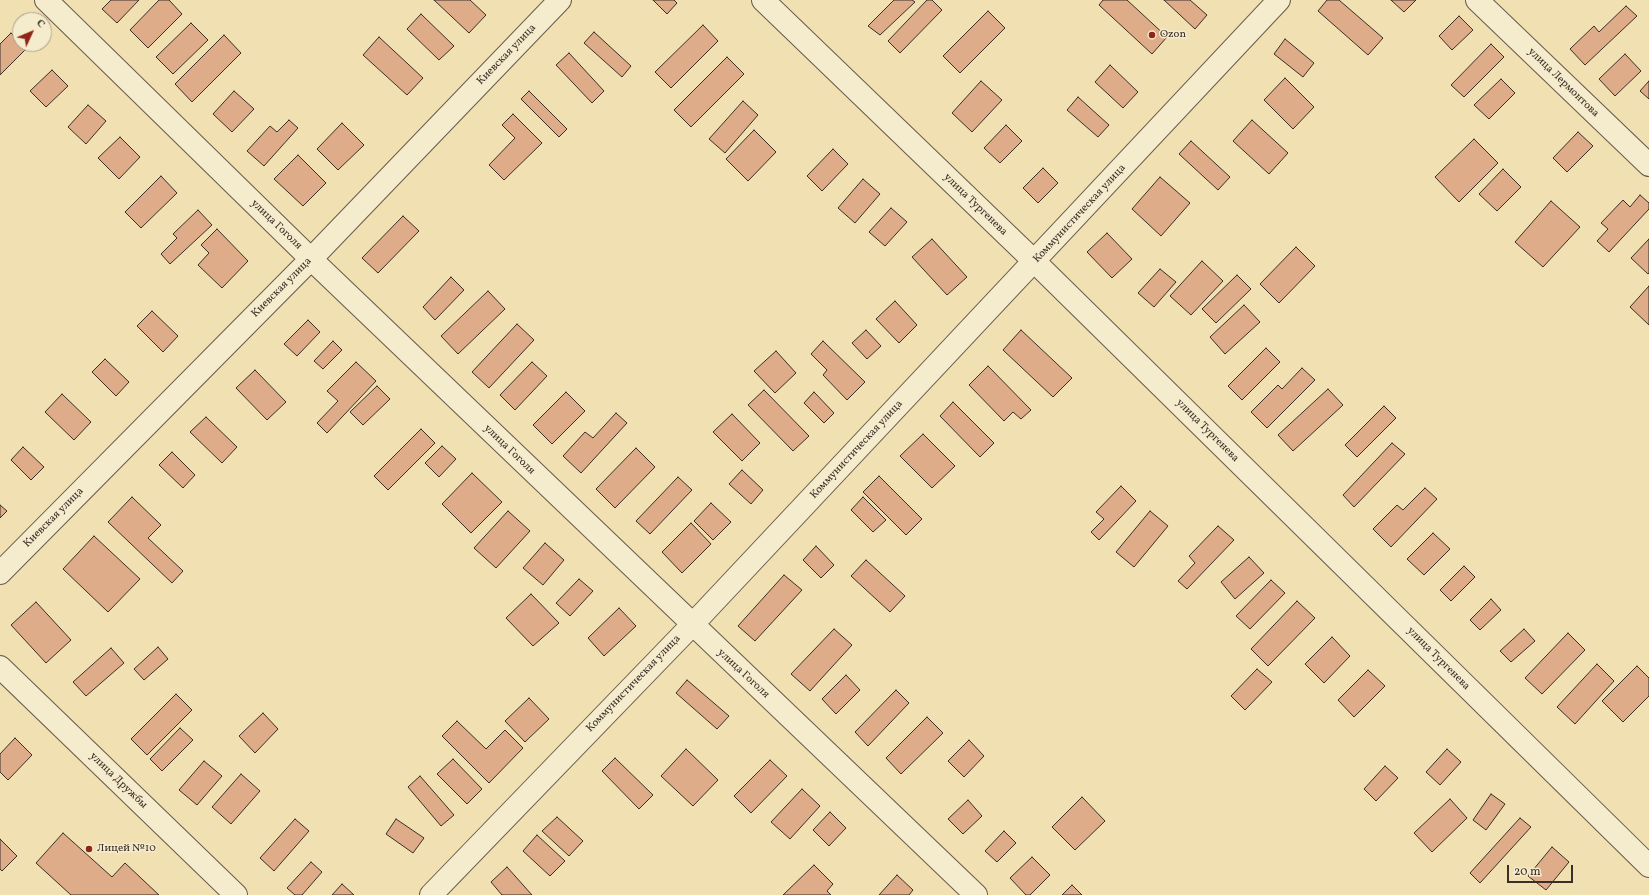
<!DOCTYPE html>
<meta charset="utf-8">
<style>
body{margin:0}
#map{position:relative;width:1649px;height:895px;overflow:hidden;background:#f0e0b2;font-family:Vollkorn,serif}
canvas{display:block}
.north{position:absolute;left:12px;top:12px;width:40px;height:40px;box-sizing:border-box;background:#f5ebcd;border:1px solid #ab9f8a;border-radius:50%;rotate:46deg;font-size:11px;font-weight:700;line-height:16px;text-align:center;color:#3b2e26}
.north::after{content:'';display:block;margin:auto;width:14px;height:18px;background:#8f2418;clip-path:polygon(50% 0,100% 100%,50% 72%,0 100%)}
.scale{position:absolute;left:1507px;top:865px;width:66px;height:18px;box-sizing:border-box;border:2px solid #3b2e26;border-top:0;padding-left:5px;font-size:12px;line-height:14px;white-space:nowrap;color:#3b2e26;-webkit-text-stroke:3px #f5ebcd;paint-order:stroke}
</style>
<div id="map">
<canvas width="1649" height="895"></canvas>
<div class="north">С</div>
<div class="scale">20 m</div>
</div>
<script>
const ctx = document.querySelector('canvas').getContext('2d');
ctx.lineJoin = 'round';
function fill(path, color) { ctx.fillStyle = color; ctx.fill(path, 'evenodd'); }
const toPath = rows => new Path2D(rows.map(r => 'M' + r).join(''));
function trace(path, color, width, dash) { ctx.strokeStyle = color; ctx.lineWidth = width; ctx.lineCap = dash ? 'butt' : 'round'; ctx.setLineDash(dash || []); ctx.stroke(path); }
function write(font, color, halo, rows, align = 'center') {
  ctx.font = font + ' Vollkorn,serif'; ctx.lineWidth = 3; ctx.setLineDash([]); ctx.textBaseline = 'middle'; ctx.strokeStyle = halo; ctx.fillStyle = color; for (const [text, x, y, turn = 0] of rows) {
    ctx.save(); ctx.translate(x, y); ctx.rotate((+turn || 0) * Math.PI / 180); ctx.textAlign = isNaN(turn) ? turn : align; if (halo) ctx.strokeText(text, 0, 0); ctx.fillText(text, 0, 0); ctx.restore();
  }
}
const building = toPath([
 [111,0,139,0,117,23,102,9,111,0],
 [159,0,169,0,182,14,148,48,130,30,159,0],
 [434,0,470,0,486,15,469,33,434,0],
 [653,0,674,0,677,3,667,14,653,0],
 [894,0,912,0,915,2,880,35,868,26,894,0],
 [927,0,932,0,942,10,900,53,888,41,927,0],
 [1103,0,1127,0,1167,37,1152,54,1099,5,1103,0],
 [1164,0,1190,0,1207,15,1195,29,1164,0],
 [1327,0,1339,0,1383,38,1368,55,1318,11,1327,0],
 [1391,0,1416,0,1404,12,1391,0],
 [1626,6,1637,16,1585,65,1570,49,1594,26,1599,32,1626,6],
 [988,11,1005,28,960,73,943,56,988,11],
 [421,14,454,46,439,60,407,29,421,14],
 [1459,16,1473,30,1452,50,1439,36,1459,16],
 [191,23,208,40,173,74,156,57,191,23],
 [703,25,718,41,671,88,655,72,703,25],
 [594,32,631,66,622,77,584,43,594,32],
 [11,33,20,42,20,44,27,48,0,75,0,44,11,33],
 [224,35,241,53,192,102,175,84,224,35],
 [379,37,423,78,407,95,363,55,379,37],
 [1285,39,1314,63,1303,77,1274,54,1285,39],
 [1491,44,1504,57,1464,97,1451,85,1491,44],
 [569,53,604,91,592,103,556,65,569,53],
 [1625,54,1641,71,1615,96,1599,79,1625,54],
 [727,57,744,74,691,127,674,110,727,57],
 [1110,65,1138,92,1123,108,1095,82,1110,65],
 [52,70,68,86,46,107,30,91,52,70],
 [1285,78,1314,107,1293,129,1264,100,1285,78],
 [1501,79,1515,93,1489,119,1474,105,1501,79],
 [981,81,1002,100,972,132,952,113,981,81],
 [1649,81,1649,99,1640,91,1649,81],
 [234,91,254,109,232,132,213,114,234,91],
 [529,91,567,129,559,137,521,99,529,91],
 [1078,97,1109,125,1098,137,1067,110,1078,97],
 [743,101,758,115,725,153,709,139,743,101],
 [88,105,106,121,86,144,68,127,88,105],
 [513,114,542,143,504,180,489,165,515,138,502,125,513,114],
 [289,120,298,128,264,166,247,151,270,126,277,132,289,120],
 [1252,120,1288,153,1269,174,1233,141,1252,120],
 [342,123,364,145,338,170,317,149,342,123],
 [1006,125,1022,141,1000,163,984,148,1006,125],
 [754,130,776,152,748,181,726,159,754,130],
 [1578,132,1593,146,1567,172,1553,158,1578,132],
 [120,137,140,157,119,179,98,158,120,137],
 [1474,139,1498,163,1459,202,1435,177,1474,139],
 [1191,141,1230,177,1218,190,1179,154,1191,141],
 [833,149,848,164,822,191,807,176,833,149],
 [298,155,326,183,303,206,274,179,298,155],
 [1043,168,1058,183,1038,203,1023,188,1043,168],
 [1503,169,1521,187,1497,211,1479,194,1503,169],
 [161,176,177,193,141,228,125,212,161,176],
 [1160,177,1190,203,1161,236,1132,209,1160,177],
 [863,179,880,194,855,223,838,208,863,179],
 [1640,195,1649,203,1649,209,1609,252,1597,241,1608,229,1601,223,1623,200,1630,207,1640,195],
 [1551,201,1580,227,1543,267,1515,242,1551,201],
 [891,208,907,222,885,246,869,232,891,208],
 [198,210,212,225,170,264,161,254,177,238,173,234,198,210],
 [403,216,419,231,378,273,362,258,403,216],
 [217,229,248,261,222,288,198,265,209,253,201,245,217,229],
 [1107,233,1132,259,1112,278,1087,252,1107,233],
 [932,239,967,277,947,295,912,257,932,239],
 [1649,239,1649,273,1648,274,1631,258,1649,239],
 [1296,247,1315,266,1279,303,1260,284,1296,247],
 [1202,261,1223,281,1191,315,1170,296,1202,261],
 [1160,269,1176,282,1154,307,1138,293,1160,269],
 [1237,275,1251,289,1216,323,1202,309,1237,275],
 [451,277,464,290,435,320,423,307,451,277],
 [1649,286,1649,325,1630,307,1649,286],
 [488,291,505,309,458,354,441,336,488,291],
 [895,301,917,325,899,343,876,319,895,301],
 [1244,305,1260,322,1225,354,1210,337,1244,305],
 [152,311,178,336,163,352,137,326,152,311],
 [308,320,320,332,297,356,284,344,308,320],
 [517,324,534,340,489,388,472,372,517,324],
 [866,330,881,346,867,359,852,343,866,330],
 [1021,330,1072,378,1053,397,1003,350,1021,330],
 [333,341,342,350,323,369,314,361,333,341],
 [823,341,865,382,847,400,823,375,827,370,811,354,823,341],
 [1266,348,1280,362,1242,400,1228,386,1266,348],
 [776,351,796,373,775,393,754,371,776,351],
 [105,359,129,382,116,396,92,372,105,359],
 [356,362,376,381,327,433,317,423,338,401,327,391,356,362],
 [532,362,547,376,515,410,500,395,532,362],
 [988,366,1031,410,1021,419,1013,412,1004,421,969,385,988,366],
 [1302,368,1315,380,1267,428,1251,412,1278,385,1282,389,1302,368],
 [255,370,286,402,267,420,236,388,255,370],
 [377,386,390,399,363,425,350,412,377,386],
 [1328,389,1343,405,1293,451,1278,435,1328,389],
 [764,390,809,436,793,451,748,405,764,390],
 [566,392,585,411,552,444,533,425,566,392],
 [814,392,834,413,824,423,804,403,814,392],
 [62,394,91,422,74,440,45,412,62,394],
 [953,402,994,443,980,457,940,416,953,402],
 [1384,406,1396,418,1357,457,1345,445,1384,406],
 [616,413,627,423,581,473,563,456,585,432,593,438,616,413],
 [732,414,760,443,742,461,713,432,732,414],
 [206,417,237,447,222,463,190,432,206,417],
 [421,429,435,443,388,490,374,476,421,429],
 [923,434,955,466,932,488,900,456,923,434],
 [1392,443,1405,454,1354,507,1343,495,1392,443],
 [442,446,456,459,439,477,425,463,442,446],
 [23,447,44,467,31,480,11,460,23,447],
 [636,448,655,467,615,508,596,489,636,448],
 [172,452,195,475,183,488,159,465,172,452],
 [742,470,763,490,751,504,729,484,742,470],
 [472,473,502,502,471,533,442,504,472,473],
 [879,476,922,519,906,535,863,492,879,476],
 [678,477,692,490,650,534,636,521,678,477],
 [1121,486,1136,501,1099,540,1091,532,1104,519,1096,512,1121,486],
 [1425,488,1437,499,1391,547,1373,529,1397,505,1403,510,1425,488],
 [132,497,161,525,148,538,183,571,172,583,108,522,132,497],
 [863,497,886,520,873,532,851,510,863,497],
 [711,503,731,522,713,540,694,521,711,503],
 [0,505,7,511,0,518,0,505],
 [508,511,530,531,496,568,474,548,508,511],
 [1150,511,1168,526,1134,567,1116,552,1150,511],
 [691,523,711,544,682,573,662,552,691,523],
 [1218,526,1234,540,1187,589,1178,581,1195,563,1189,556,1218,526],
 [1433,533,1450,549,1424,575,1407,559,1433,533],
 [94,536,140,579,108,612,63,569,94,536],
 [545,543,564,560,543,585,523,568,545,543],
 [816,546,834,565,821,578,803,560,816,546],
 [1249,557,1264,573,1235,599,1221,582,1249,557],
 [866,560,905,596,890,612,851,576,866,560],
 [1464,566,1475,577,1451,601,1440,590,1464,566],
 [784,575,802,590,755,641,738,626,784,575],
 [579,579,593,591,570,616,556,603,579,579],
 [1271,580,1285,593,1250,629,1236,616,1271,580],
 [531,594,559,623,533,646,506,618,531,594],
 [1491,599,1501,610,1480,630,1470,620,1491,599],
 [1297,601,1315,618,1268,666,1251,649,1297,601],
 [36,602,71,640,46,663,11,625,36,602],
 [619,608,636,626,604,656,588,638,619,608],
 [834,629,852,645,810,691,791,674,834,629],
 [1524,629,1535,641,1511,662,1500,651,1524,629],
 [1568,633,1585,650,1542,694,1525,678,1568,633],
 [1332,637,1350,656,1324,683,1305,664,1332,637],
 [158,647,168,659,144,680,134,669,158,647],
 [111,648,124,663,86,696,73,682,111,648],
 [1597,664,1614,681,1575,724,1557,707,1597,664],
 [1637,666,1649,678,1649,696,1623,722,1602,701,1637,666],
 [1257,669,1272,682,1245,710,1231,696,1257,669],
 [1368,670,1385,686,1354,717,1338,700,1368,670],
 [846,675,860,690,836,714,822,699,846,675],
 [687,680,729,716,717,729,676,693,687,680],
 [896,690,909,703,868,746,855,732,896,690],
 [176,694,192,710,147,755,131,739,176,694],
 [529,698,549,719,525,742,505,721,529,698],
 [263,713,278,729,255,753,239,736,263,713],
 [927,717,943,733,901,774,886,758,927,717],
 [457,721,486,749,505,730,523,748,489,783,442,736,457,721],
 [180,728,193,740,162,771,150,759,180,728],
 [15,738,32,755,8,780,0,772,0,754,15,738],
 [969,740,984,756,964,777,948,761,969,740],
 [686,749,718,780,693,806,661,776,686,749],
 [1447,749,1461,762,1440,785,1426,772,1447,749],
 [615,758,653,795,639,809,602,771,615,758],
 [453,759,482,789,467,804,437,774,453,759],
 [770,760,787,776,751,813,734,796,770,760],
 [204,761,222,776,197,805,179,790,204,761],
 [1385,766,1398,778,1376,801,1364,789,1385,766],
 [241,774,260,791,231,824,212,807,241,774],
 [420,776,454,815,441,826,408,787,420,776],
 [802,789,820,806,790,839,771,822,802,789],
 [1491,794,1505,804,1486,830,1473,820,1491,794],
 [1082,797,1105,821,1075,850,1052,827,1082,797],
 [1450,799,1467,818,1432,852,1414,833,1450,799],
 [968,800,982,816,963,834,948,819,968,800],
 [830,812,846,828,829,846,813,830,830,812],
 [557,817,583,841,569,856,542,831,557,817],
 [1520,818,1531,827,1480,883,1470,873,1520,818],
 [295,819,309,831,274,871,260,858,295,819],
 [396,819,424,838,413,853,386,834,396,819],
 [1004,831,1016,843,997,862,985,851,1004,831],
 [63,833,112,877,125,863,159,895,71,895,36,863,63,833],
 [537,835,565,861,550,876,523,851,537,835],
 [0,839,17,856,2,871,0,869,0,839],
 [1552,847,1569,862,1546,890,1528,876,1552,847],
 [1032,857,1050,875,1030,895,1026,895,1010,878,1032,857],
 [311,862,322,872,302,895,295,895,287,888,311,862],
 [814,865,833,884,827,891,831,895,783,895,814,865],
 [507,867,532,895,502,895,491,882,507,867],
 [897,875,913,890,909,895,879,895,897,875],
 [342,884,354,895,332,895,342,884],
 [1072,885,1082,895,1062,895,1072,885]
]);
fill(building, '#deac88');
trace(building, '#3b2e26', 1);
const minor = toPath([
 [46,0,311,259,976,895],
 [763,0,1035,262,1649,866],
 [1477,0,1649,165],
 [0,573,311,259,560,0],
 [0,667,236,895],
 [431,895,692,625,1279,0]
]);
trace(minor, '#685a49', 24);
trace(minor, '#f5ebcd', 22);
for (const [x, y, r, color] of [
 [1152,35,4,"#8f2418"],
 [89,849,4,"#8f2418"]
]) { const dot = new Path2D(); dot.arc(x, y, r, 0, 2 * Math.PI); ctx.fillStyle = color; ctx.fill(dot); trace(dot, '#f5ebcd', 1.5); }
write('11px', '#3b2e26', '#f5ebcd', [
 ["Ozon",1160,35],
 ["Лицей №10",97,849]
], 'left');
write('11px', '#3b2e26', '#f5ebcd', [
 ["Киевская улица",507,55,-46],
 ["улица Лермонтова",1563,83,44],
 ["улица Тургенева",975,205,44],
 ["Коммунистическая улица",1080,214,-47],
 ["улица Гоголя",276,225,44],
 ["Киевская улица",282,288,-45],
 ["улица Тургенева",1207,431,45],
 ["улица Гоголя",509,450,44],
 ["Коммунистическая улица",857,450,-47],
 ["Киевская улица",54,518,-45],
 ["улица Тургенева",1438,659,45],
 ["улица Гоголя",743,674,43],
 ["Коммунистическая улица",634,684,-46],
 ["улица Дружбы",118,781,44]
]);
</script>
